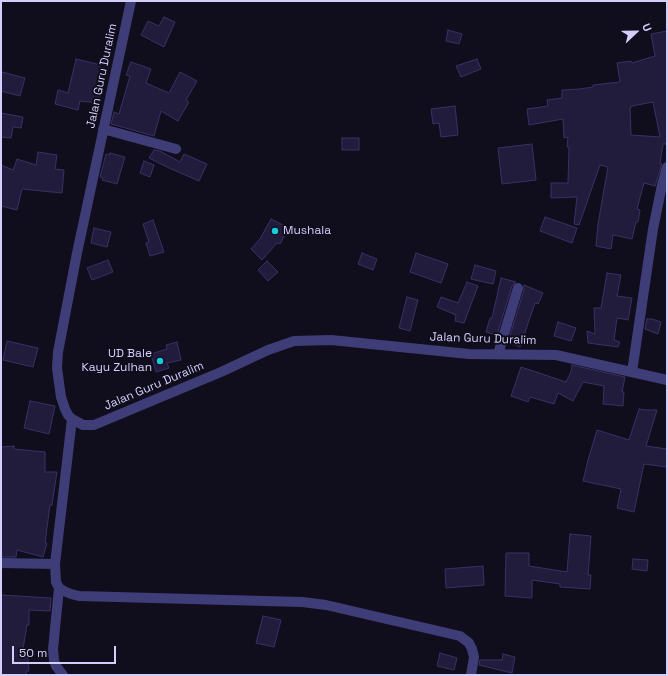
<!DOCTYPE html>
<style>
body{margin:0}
#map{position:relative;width:668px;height:676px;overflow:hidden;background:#100e1d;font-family:"Space Grotesk",sans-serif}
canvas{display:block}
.frame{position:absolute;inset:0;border:2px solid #d3cffa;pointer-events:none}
.north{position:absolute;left:616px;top:12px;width:40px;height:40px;-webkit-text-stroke:3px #100e1d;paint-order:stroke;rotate:68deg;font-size:11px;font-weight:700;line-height:16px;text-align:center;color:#d3cffa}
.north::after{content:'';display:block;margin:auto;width:14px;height:18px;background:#d3cffa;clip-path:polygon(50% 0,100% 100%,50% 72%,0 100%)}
.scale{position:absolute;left:12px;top:646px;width:104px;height:18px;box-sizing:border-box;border:2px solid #d3cffa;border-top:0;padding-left:5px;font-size:12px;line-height:14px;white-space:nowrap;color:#d3cffa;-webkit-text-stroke:3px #100e1d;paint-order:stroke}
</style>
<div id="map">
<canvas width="668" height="676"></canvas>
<div class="frame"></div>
<div class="north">U</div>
<div class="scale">50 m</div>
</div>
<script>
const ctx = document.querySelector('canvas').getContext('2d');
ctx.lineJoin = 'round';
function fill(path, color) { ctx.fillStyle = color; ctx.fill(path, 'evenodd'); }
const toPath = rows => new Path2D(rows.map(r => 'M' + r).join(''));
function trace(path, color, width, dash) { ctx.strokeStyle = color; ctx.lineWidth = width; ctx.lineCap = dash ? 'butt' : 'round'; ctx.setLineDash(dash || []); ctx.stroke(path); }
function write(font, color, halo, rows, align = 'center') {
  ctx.font = font + ' "Space Grotesk",sans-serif'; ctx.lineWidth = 4; ctx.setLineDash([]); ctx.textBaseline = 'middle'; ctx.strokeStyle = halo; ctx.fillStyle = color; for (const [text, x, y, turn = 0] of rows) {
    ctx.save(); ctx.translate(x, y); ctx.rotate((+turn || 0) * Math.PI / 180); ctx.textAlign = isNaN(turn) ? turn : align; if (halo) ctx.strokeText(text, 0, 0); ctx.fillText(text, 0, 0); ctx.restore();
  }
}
const building = toPath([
 [164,17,175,22,164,47,141,35,148,21,159,26,164,17],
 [448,30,462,34,459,44,446,41,448,30],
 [667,31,667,144,663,144,660,164,662,164,655,186,644,183,637,209,640,210,638,222,636,222,632,239,613,235,611,249,596,246,598,224,608,167,600,165,579,225,574,224,577,197,551,198,551,183,568,183,569,147,567,147,568,137,564,138,563,119,529,125,527,109,548,106,547,100,562,98,562,90,580,89,593,87,593,85,620,82,617,63,631,61,632,63,655,56,651,34,667,31],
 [653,102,660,137,631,135,630,107,632,107,632,106,653,102],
 [76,59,101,65,97,81,102,82,99,103,80,101,78,110,55,104,58,90,68,93,76,59],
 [477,59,481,69,461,77,456,66,477,59],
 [131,62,151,69,146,83,169,93,180,72,197,81,186,100,189,102,178,121,161,111,154,136,111,124,114,112,119,114,130,76,126,75,131,62],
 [2,72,25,78,20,96,1,91,1,78,2,72],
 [455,106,458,135,441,137,439,123,433,124,431,109,455,106],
 [1,113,23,117,21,128,13,127,11,138,1,137,1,113],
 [342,138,359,138,359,150,342,150,342,138],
 [532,144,536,180,502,184,498,148,532,144],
 [154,150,160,151,180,162,184,154,207,164,199,181,169,168,149,158,154,150],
 [38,152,57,155,55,169,64,170,62,193,22,189,17,210,1,206,1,165,13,170,17,159,36,165,38,152],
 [110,153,125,157,117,184,102,180,103,178,100,177,106,154,110,155,110,153],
 [144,161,154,165,150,177,140,173,144,161],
 [545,217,577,228,572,243,540,231,545,217],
 [271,219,289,228,280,244,277,243,262,260,251,249,260,239,271,219],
 [153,220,164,252,150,256,146,243,149,242,143,224,153,220],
 [94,228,111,232,107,247,91,243,94,228],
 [362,253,377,259,373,270,358,264,362,253],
 [416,253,448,264,441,283,410,272,416,253],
 [108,260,113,272,92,280,87,268,108,260],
 [267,261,278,272,268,281,258,270,267,261],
 [475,265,496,271,493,284,471,279,475,265],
 [607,273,621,275,617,296,632,298,628,320,617,318,614,340,620,342,618,347,588,343,587,331,595,334,594,308,601,308,607,273],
 [501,278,516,282,512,286,497,335,486,332,490,318,492,318,501,278],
 [467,282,478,286,464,323,455,321,456,315,437,307,441,297,458,303,467,282],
 [524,285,543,293,538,304,535,303,520,347,508,342,524,290,524,285],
 [407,297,418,300,410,331,399,328,407,297],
 [647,319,652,319,661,322,658,334,645,329,647,319],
 [558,322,576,328,571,341,554,336,558,322],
 [7,341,38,348,33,367,3,360,7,341],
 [177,342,181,360,167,363,169,368,156,372,151,354,167,349,166,345,177,342],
 [572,365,625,377,622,392,624,392,623,406,603,404,604,386,583,382,573,401,558,393,554,404,530,397,528,402,511,396,521,367,566,382,571,372,572,365],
 [30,401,55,406,49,434,24,428,30,401],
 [639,409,646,410,657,410,646,446,667,449,667,467,644,464,634,512,617,508,621,489,583,481,588,460,597,430,629,440,639,409],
 [14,446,14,449,45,452,45,472,57,472,52,505,50,505,45,543,47,543,43,557,17,550,16,557,1,557,1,447,14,446],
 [570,534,591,536,588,575,591,575,590,589,560,587,560,584,532,580,532,598,505,596,506,553,529,553,529,566,567,572,570,534],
 [633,559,648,560,647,571,632,569,633,559],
 [483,566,484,585,446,588,445,569,483,566],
 [1,595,51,598,50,611,29,610,29,625,27,625,23,649,27,650,29,671,26,671,26,675,1,675,1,595],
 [263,616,281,620,274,647,256,643,263,616],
 [440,653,457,658,454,670,437,666,440,653],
 [503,654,515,657,512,673,479,665,480,660,502,660,503,654]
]);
fill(building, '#221c3c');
trace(building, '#3a3066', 1);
trace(toPath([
 [131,1,77,253,58,352,57,368,61,397,65,409,68,415,72,419,83,425,94,425,221,372,268,350,294,341,331,340,469,354,556,355,667,380],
 [103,129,176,149],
 [498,354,518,288],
 [632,372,653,229,662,185,667,167],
 [72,419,55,564,56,582,59,588,64,591,71,594,79,596,302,602,326,605,460,636,469,643,472,649,474,657,471,675],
 [1,563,55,564],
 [59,588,53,649,54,660,56,666,63,675]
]), '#3f3d78', 10);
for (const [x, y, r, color] of [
 [275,231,4,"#16ccdf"],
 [160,361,4,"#16ccdf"]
]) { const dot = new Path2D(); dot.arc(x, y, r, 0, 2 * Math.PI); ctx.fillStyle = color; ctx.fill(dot); trace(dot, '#100e1d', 1.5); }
write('12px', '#d3cffa', '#100e1d', [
 ["Jalan Guru Duralim",102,76,-78],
 ["Jalan Guru Duralim",483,339,2],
 ["Jalan Guru Duralim",154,386,-23]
]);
write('12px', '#d3cffa', '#100e1d', [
 ["Mushala",283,231],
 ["UD Bale",152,354,"right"],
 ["Kayu Zulhan",152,368,"right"]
], 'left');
</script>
